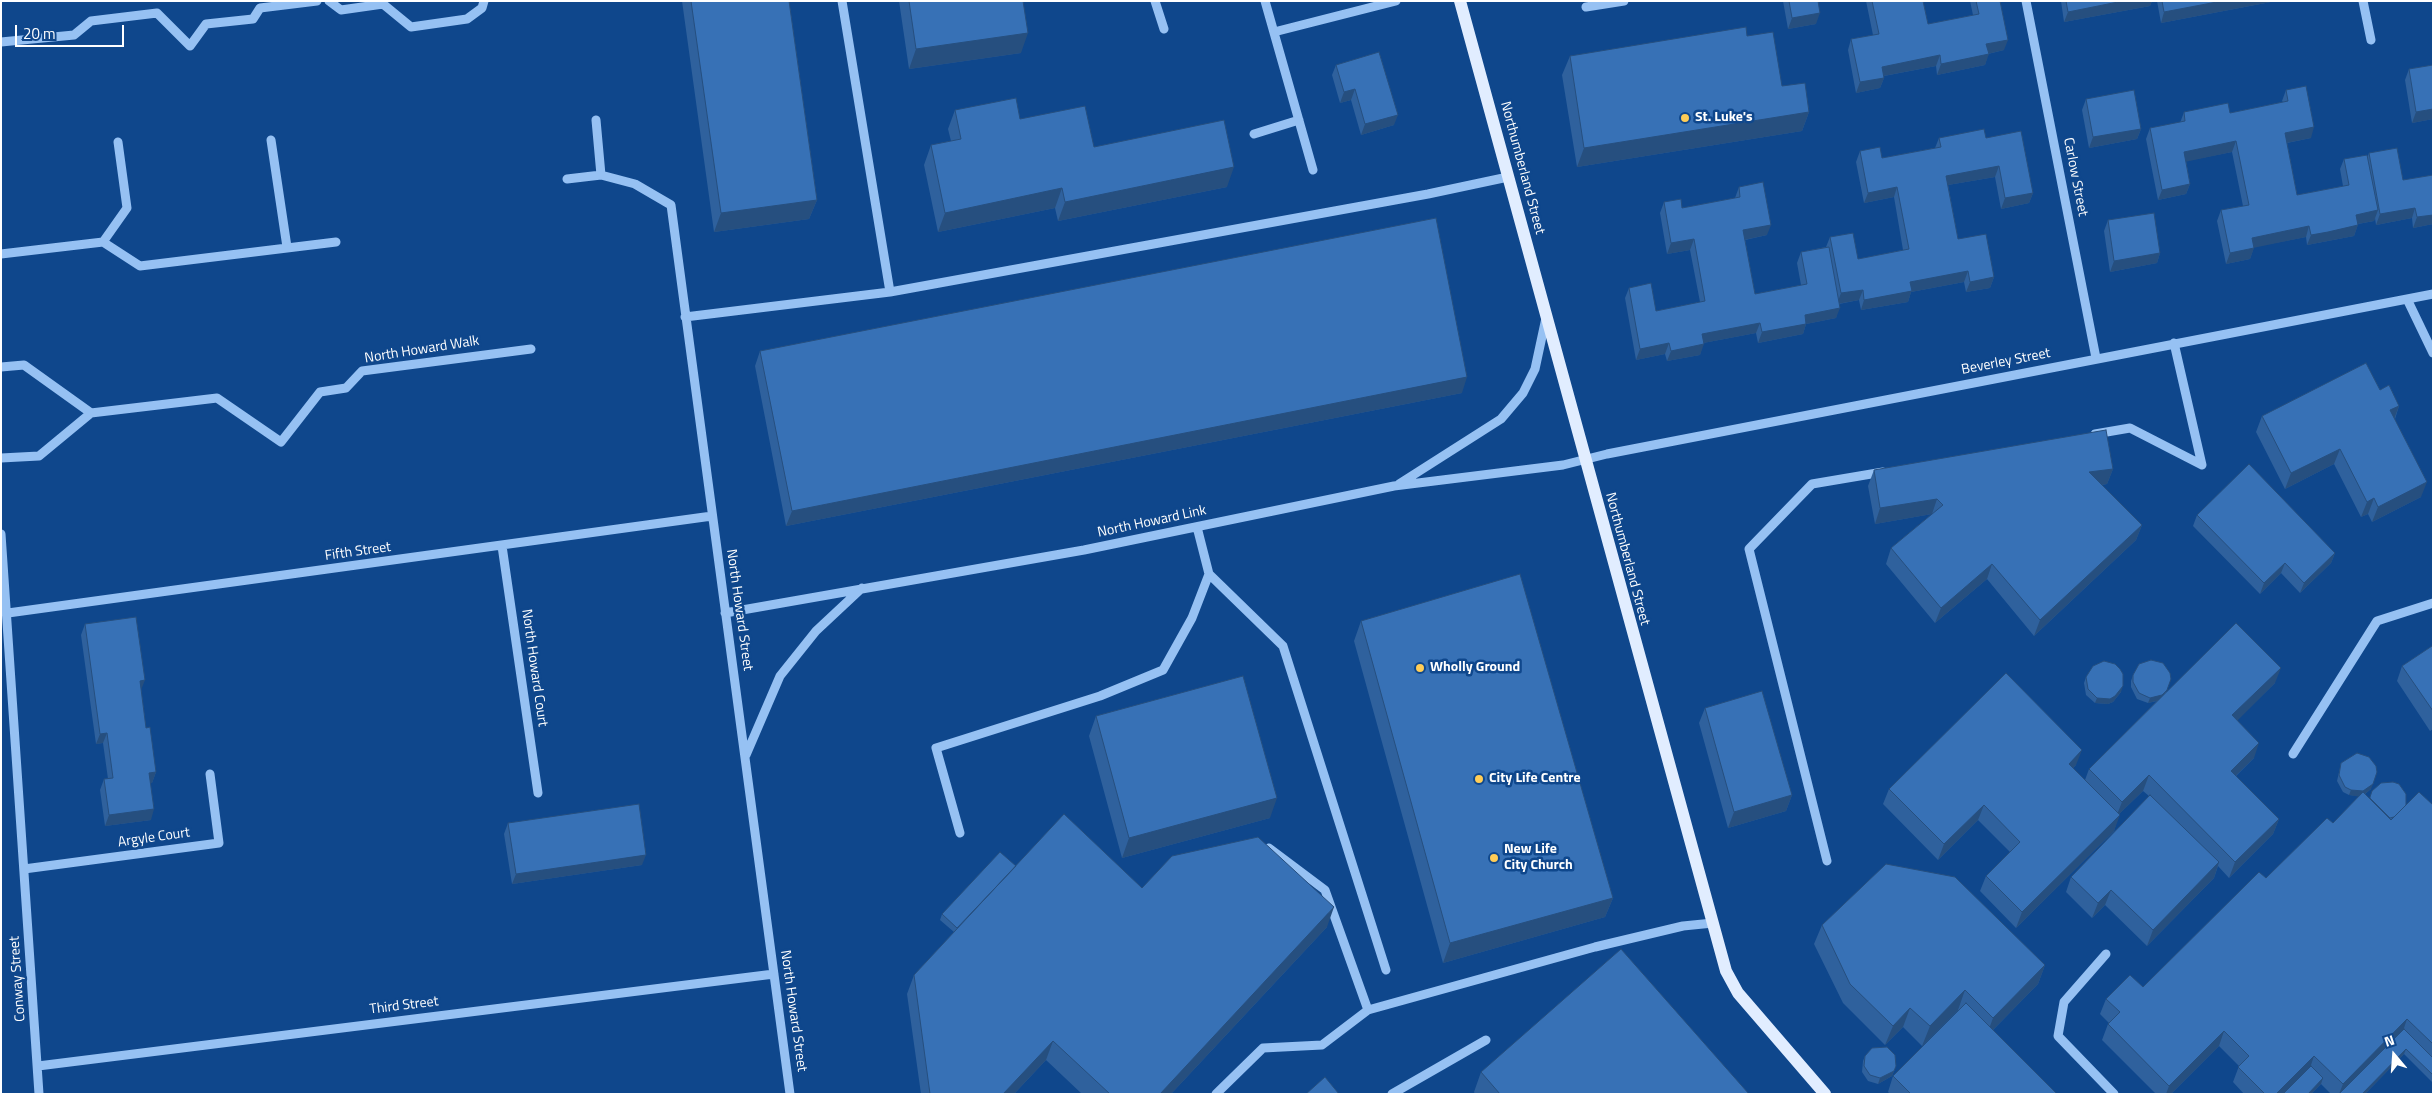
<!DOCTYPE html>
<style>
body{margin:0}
#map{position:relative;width:2434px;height:1095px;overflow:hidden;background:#0f478c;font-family:"Titillium Web",sans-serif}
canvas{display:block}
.frame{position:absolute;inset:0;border:2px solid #fff;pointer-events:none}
.north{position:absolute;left:2369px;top:1030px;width:50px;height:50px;-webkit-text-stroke:4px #0f478c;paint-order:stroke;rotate:342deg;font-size:14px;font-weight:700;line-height:20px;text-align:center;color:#fff}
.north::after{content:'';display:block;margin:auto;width:18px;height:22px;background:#fff;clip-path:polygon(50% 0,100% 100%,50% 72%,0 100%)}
.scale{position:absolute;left:15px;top:25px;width:109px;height:22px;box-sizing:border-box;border:2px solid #fff;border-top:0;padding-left:6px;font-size:15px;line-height:18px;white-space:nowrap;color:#fff;-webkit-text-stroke:4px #0f478c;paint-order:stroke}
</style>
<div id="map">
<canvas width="2434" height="1095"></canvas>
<div class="frame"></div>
<div class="north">N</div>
<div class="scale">20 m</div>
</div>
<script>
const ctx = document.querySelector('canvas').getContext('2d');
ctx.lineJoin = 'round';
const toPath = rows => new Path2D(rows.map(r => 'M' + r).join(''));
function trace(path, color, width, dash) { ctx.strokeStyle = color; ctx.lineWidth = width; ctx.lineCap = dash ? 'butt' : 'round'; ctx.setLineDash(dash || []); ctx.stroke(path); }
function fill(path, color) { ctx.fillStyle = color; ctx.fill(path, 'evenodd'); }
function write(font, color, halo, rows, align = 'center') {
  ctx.font = font + ' "Titillium Web",sans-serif'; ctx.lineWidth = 5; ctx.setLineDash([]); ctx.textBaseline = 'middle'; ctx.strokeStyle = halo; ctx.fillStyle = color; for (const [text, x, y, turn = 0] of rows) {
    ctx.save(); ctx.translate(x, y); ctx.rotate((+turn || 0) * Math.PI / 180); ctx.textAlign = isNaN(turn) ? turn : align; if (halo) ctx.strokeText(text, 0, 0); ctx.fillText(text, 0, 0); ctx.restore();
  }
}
trace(toPath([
 [329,1,341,10,383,4,411,27,467,19,482,8,484,1],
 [842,1,890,292],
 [1155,1,1164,29],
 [1265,1,1313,170],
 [2026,1,2096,358],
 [2363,1,2371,40],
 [1586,7,1624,1],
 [1274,32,1396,1],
 [1,42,74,35,91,21,157,13,190,46,206,24,253,19,260,8,317,1],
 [596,120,601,175],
 [1254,134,1299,120],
 [271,140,287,247],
 [567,179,601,175,635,184,671,205,790,1094],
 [103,242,127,208,118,142],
 [1,254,103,242,140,266,336,242],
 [2407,299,2433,353],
 [685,317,890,292,1428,194,1508,177],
 [1,367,24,365,91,413],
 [2095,434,2130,428,2202,465,2174,343],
 [1,458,39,456,91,413,217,398,281,442,320,392,346,388,362,371,531,349],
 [1399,484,1501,419,1523,393,1535,369,1546,318],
 [1197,527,1209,574,1283,646,1386,970],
 [1,534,39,1094],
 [502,546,538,793],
 [8,613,712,516],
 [725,613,1084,550,1394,486,1563,465,1607,454,2433,294],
 [2293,754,2377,621,2433,603],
 [746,755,780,676,816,631,862,588],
 [960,833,936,748,1100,696,1163,670,1192,618,1209,574],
 [1269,848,1325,890,1368,1010],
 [1827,861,1749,549,1812,484,1883,472],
 [24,869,219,843,210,774],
 [2106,954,2064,1002,2058,1036,2114,1094],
 [38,1066,774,974],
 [1216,1094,1263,1048,1322,1045,1368,1010,1595,947,1683,926,1713,923],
 [1392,1094,1486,1040]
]), '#96c1f3', 9);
trace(toPath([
 [1460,1,1726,971,1738,993,1825,1094]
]), '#e1edff', 12);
fill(toPath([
 [682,1,789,1,817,200,809,219,714,232],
 [899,1,1023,1,1021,53,909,69],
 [1783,1,1818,1,1816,24,1788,29],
 [1866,1,1923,1,1928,24,1973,15,1970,1,2000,1,2004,50,1988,54,1985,65,1937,75,1936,66,1884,76,1884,78,1880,88,1856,93,1848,50,1851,39,1873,35],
 [2061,1,2152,1,2150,6,2064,22],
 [2157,1,2276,1,2161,23],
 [1747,36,1782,86,1809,112,1802,131,1577,167,1562,75,1570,56],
 [1336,65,1394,125,1361,135,1351,100,1340,103,1332,75],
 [2433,65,2433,119,2412,123,2405,80,2409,69],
 [2286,90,2311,138,2287,143,2297,195,2343,186,2340,169,2344,159,2367,158,2369,153,2403,180,2433,175,2433,224,2413,228,2412,218,2376,225,2375,218,2374,221,2358,224,2354,236,2307,245,2306,237,2254,247,2250,259,2226,264,2217,221,2221,210,2243,206,2232,152,2186,161,2190,184,2186,194,2158,200,2146,139,2150,128,2180,123,2184,112,2230,113,2283,102,2282,101],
 [2086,99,2141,129,2137,139,2089,148,2082,110],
 [955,110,1020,119,1094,147,1227,187,1058,221,1055,208,938,232,924,165,931,145,951,141,948,129],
 [1939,138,1986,138,2033,193,2029,203,2001,209,1995,177,1948,185,1958,239,1994,277,1990,288,1966,292,1964,282,1911,292,1908,302,1861,310,1859,300,1839,304,1836,318,1806,324,1803,334,1758,343,1756,333,1703,343,1700,355,1667,361,1665,354,1636,360,1625,298,1629,288,1656,311,1700,302,1690,250,1667,254,1660,213,1664,202,1682,208,1735,198,1739,187,1767,235,1745,240,1755,294,1801,285,1797,263,1801,252,1826,247,1830,237,1858,259,1903,250,1894,197,1864,203,1856,162,1860,151,1882,158,1935,148],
 [2108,220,2160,253,2157,263,2110,272,2104,231],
 [760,351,1462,393,786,526,755,366],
 [2380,390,2399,406,2395,419,2421,497,2372,522,2368,514,2361,517,2334,464,2285,489,2256,432,2262,416],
 [2113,469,2107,484,2102,485,2142,525,2136,540,2034,636,1987,579,1935,623,1886,564,1891,548,1932,514,1875,524,1868,486,1874,470],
 [2197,515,2335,553,2331,563,2300,593,2281,573,2260,594,2193,526],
 [1361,621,1613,898,1605,917,1443,963,1354,641],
 [85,624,141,690,146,728,156,772,152,783,151,783,151,820,105,826,100,790,104,779,108,779,103,743,96,744,81,635],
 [2433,647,2433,729,2430,731,2397,681,2402,666],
 [2133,675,2167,692,2275,683,2237,720,2254,758,2236,776,2279,819,2273,834,2229,878,2218,866,2214,878,2147,946,2105,905,2092,918,2066,892,2071,877,2149,796,2143,791,2119,814,2114,831,2016,928,1980,891,1986,876,2010,852,1978,820,1938,860,1883,804,1889,789,2076,765,2073,768,2085,780,2089,769,2157,701,2148,703,2137,699,2131,687,2131,681],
 [2086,677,2121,692,2113,702,2108,704,2095,703,2086,695,2084,683],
 [1705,708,1792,795,1786,811,1728,828,1699,723],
 [1096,716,1270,818,1122,858,1089,736],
 [2341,763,2371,789,2365,794,2369,798,2406,805,2433,805,2433,1083,2404,1054,2365,1094,2331,1094,2321,1084,2311,1094,2244,1094,2233,1082,2239,1066,2219,1046,2171,1094,2156,1094,2102,1040,2108,1024,2109,1023,2100,1014,2106,999,2143,987,2266,878,2333,823,2359,796,2349,795,2343,792,2337,781,2340,768],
 [508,823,642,865,512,884,504,834],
 [1016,866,1142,888,1327,927,1171,1094,1082,1094,1046,1060,1014,1094,921,1094,907,994,914,975,954,932,940,920,942,914],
 [1822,925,2045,965,2038,984,1993,1030,2057,1094,1890,1094,1888,1092,1893,1076,1959,1010,1958,1010,1922,1046,1903,1027,1885,1045,1843,1003,1814,944],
 [1865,1056,1896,1066,1892,1076,1878,1084,1868,1081,1862,1072,1863,1061],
 [1481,1072,1749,1094,1475,1094,1474,1092]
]), '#2f619d');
fill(toPath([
 [2123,1,2152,1,2150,6,2064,22,2068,12],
 [2222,1,2276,1,2161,23,2164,12],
 [1820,13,1816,24,1788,29,1792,18],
 [1028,33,1021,53,909,69,916,49],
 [2008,40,2004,50,1983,55,1986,44],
 [1989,54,1985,65,1937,75,1941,64],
 [1940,55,1936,66,1878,77,1882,67],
 [1884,78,1880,88,1856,93,1860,82],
 [1355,89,1351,100,1340,103,1344,92],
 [2433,109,2433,119,2412,123,2416,112],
 [1809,112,1802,131,1577,167,1584,148],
 [1398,115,1394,125,1361,135,1365,124],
 [2314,127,2311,138,2281,144,2285,133],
 [2141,129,2137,139,2089,148,2093,137],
 [2236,141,2232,152,2180,163,2184,152],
 [1999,166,1995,177,1942,186,1946,176],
 [1234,167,1227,187,1058,221,1065,202],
 [2190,184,2186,194,2158,200,2162,190],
 [1897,187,1894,197,1864,203,1868,193],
 [1062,188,1055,208,938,232,945,213],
 [2033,193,2029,203,2001,209,2005,198],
 [817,200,809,219,714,232,721,213],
 [2415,208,2412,218,2376,225,2380,214],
 [2378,210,2374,221,2352,225,2356,215],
 [2433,215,2433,224,2413,228,2417,217],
 [1771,225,1767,235,1739,241,1743,230],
 [2358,225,2354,236,2307,245,2311,235],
 [2309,226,2306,237,2248,249,2252,238],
 [1694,239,1690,250,1667,254,1671,243],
 [2254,248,2250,259,2226,264,2230,253],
 [2160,253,2157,263,2110,272,2114,261],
 [1968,271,1964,282,1911,292,1908,302,1861,310,1864,300,1910,282],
 [1994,277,1990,288,1966,292,1970,282],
 [1863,290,1859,300,1837,304,1841,293],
 [1840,308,1836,318,1806,324,1803,334,1758,343,1762,332,1805,315],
 [1760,323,1756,333,1698,344,1702,334],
 [1669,343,1665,354,1636,360,1640,349],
 [1704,344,1700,355,1667,361,1671,351],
 [1467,377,1462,393,786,526,792,511],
 [2399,406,2393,422,2390,410],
 [2340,449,2334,464,2285,489,2291,473],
 [2113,469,2107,484,2084,488,2089,472],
 [2427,482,2421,497,2372,522,2378,507],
 [2374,498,2368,514,2361,517,2367,502],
 [1937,499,1932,514,1875,524,1880,508],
 [2142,525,2136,540,2034,636,2040,620],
 [2335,553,2331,563,2300,593,2304,583],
 [2285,563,2281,573,2260,594,2264,583],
 [1992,564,1987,579,1935,623,1941,608],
 [2281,668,2275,683,2227,731,2232,715],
 [145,680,141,690,140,681],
 [2123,686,2121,692,2113,702,2108,704,2095,703,2097,698],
 [2167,690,2160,700,2148,703,2150,698],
 [107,733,103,743,96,744,100,734],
 [2259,743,2254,758,2225,786,2231,771],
 [2082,750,2076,765,2063,779,2069,764],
 [156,772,152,783,146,784,149,773],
 [2149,775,2143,791,2116,817,2122,802],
 [2373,784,2371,789,2361,797,2349,795,2351,790],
 [1792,795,1786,811,1728,828,1734,812],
 [1277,798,1270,818,1122,858,1129,838],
 [1984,805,1978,820,1938,860,1944,844],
 [154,809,151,820,105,826,109,815],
 [2120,815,2114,831,2016,928,2022,912],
 [2279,819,2273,834,2229,878,2235,862],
 [646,855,642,865,512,884,516,874],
 [2219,862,2214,878,2147,946,2153,930],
 [2111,890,2105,905,2092,918,2098,903],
 [1613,898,1605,917,1443,963,1450,943],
 [1334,907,1327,927,1171,1094,1160,1094],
 [2045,965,2038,984,1986,1037,1993,1018],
 [1965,990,1958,1010,1922,1046,1930,1026],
 [1910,1008,1903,1027,1885,1045,1893,1026],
 [2407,1019,2402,1034,2339,1094,2343,1084],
 [2224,1031,2219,1046,2171,1094,2166,1094,2169,1086],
 [1053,1041,1046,1060,1014,1094,1003,1094],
 [2406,1049,2404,1054,2365,1094,2362,1094],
 [2314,1056,2309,1071,2286,1094,2276,1094],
 [1894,1071,1892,1076,1878,1084,1880,1078],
 [2323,1078,2321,1084,2311,1094,2308,1094]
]), '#264f7f');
const building = toPath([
 [691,1,789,1,817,200,721,213,691,1],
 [909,1,1023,1,1028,33,916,49,909,1],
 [1789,1,1818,1,1820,13,1792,18,1789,1],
 [1872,1,1923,1,1928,24,1979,14,1976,1,2000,1,2008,40,1986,44,1989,54,1941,64,1940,55,1882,67,1884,78,1860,82,1851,39,1879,34,1872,1],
 [2066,1,2123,1,2068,12,2066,1],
 [2162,1,2222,1,2164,12,2162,1],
 [1746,27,1747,36,1773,32,1782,86,1805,83,1809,112,1584,148,1570,56,1746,27],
 [1379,52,1398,115,1365,124,1355,89,1344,92,1336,65,1379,52],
 [2433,65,2433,109,2416,112,2409,69,2433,65],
 [2306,86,2314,127,2285,133,2297,195,2349,185,2344,159,2367,155,2378,210,2356,215,2358,225,2328,232,2311,235,2309,226,2252,238,2254,248,2230,253,2221,210,2249,205,2236,141,2184,152,2190,184,2162,190,2150,128,2185,121,2184,112,2228,103,2230,113,2288,101,2286,90,2306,86],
 [2134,90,2141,129,2093,137,2086,99,2134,90],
 [1016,98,1020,119,1085,106,1094,147,1224,120,1234,167,1065,202,1062,188,945,213,931,145,961,139,955,110,1016,98],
 [1984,129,1986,138,2021,131,2033,193,2005,198,1999,166,1946,176,1958,239,1986,234,1994,277,1970,282,1968,271,1910,282,1912,291,1864,300,1863,290,1841,293,1830,237,1853,233,1858,259,1909,249,1897,187,1868,193,1860,151,1880,147,1882,158,1941,147,1939,138,1984,129],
 [2397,148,2403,180,2433,175,2433,215,2417,217,2415,208,2380,214,2369,153,2397,148],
 [1763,182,1771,225,1743,230,1755,294,1807,284,1801,252,1829,247,1840,308,1805,315,1806,324,1762,332,1760,323,1702,334,1704,344,1671,351,1669,343,1640,349,1629,288,1651,283,1656,311,1705,301,1694,239,1671,243,1664,202,1681,199,1682,208,1740,197,1739,187,1763,182],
 [2154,213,2160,253,2114,261,2108,220,2154,213],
 [1436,218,1467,377,792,511,760,351,1436,218],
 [2366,363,2380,390,2389,385,2399,406,2390,410,2427,482,2378,507,2374,498,2367,502,2340,449,2291,473,2262,416,2366,363],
 [2106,430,2113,469,2089,472,2142,525,2040,620,1992,564,1941,608,1891,548,1943,505,1937,499,1880,508,1874,470,2106,430],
 [2249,464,2335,553,2304,583,2285,563,2264,583,2197,515,2249,464],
 [1520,574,1613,898,1450,943,1361,621,1520,574],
 [136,617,145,680,140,681,146,728,150,727,156,772,149,773,154,809,109,815,104,779,113,778,107,733,100,734,85,624,136,617],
 [2236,623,2281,668,2232,715,2259,743,2231,771,2279,819,2235,862,2149,775,2122,802,2089,769,2236,623],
 [2432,646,2433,647,2433,711,2402,666,2432,646],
 [2151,660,2163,663,2170,673,2171,679,2167,690,2162,695,2150,698,2139,693,2133,682,2133,675,2139,664,2151,660],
 [2104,661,2115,664,2120,669,2123,674,2123,686,2115,696,2110,699,2097,698,2088,689,2086,677,2093,666,2104,661],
 [2006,673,2082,750,2069,764,2120,815,2022,912,1986,876,2020,842,1984,805,1944,844,1889,789,2006,673],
 [1243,676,1277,798,1129,838,1096,716,1243,676],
 [1762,691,1792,795,1734,812,1705,708,1762,691],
 [2357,753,2369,757,2376,766,2377,772,2373,784,2363,791,2351,790,2345,787,2339,775,2341,763,2357,753],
 [2393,782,2399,784,2406,794,2406,805,2394,817,2390,818,2370,798,2370,797,2372,791,2381,783,2393,782],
 [2363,792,2391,820,2419,792,2433,805,2433,1044,2407,1019,2343,1084,2314,1056,2276,1094,2265,1094,2238,1067,2249,1056,2224,1031,2169,1086,2108,1024,2120,1012,2106,999,2130,975,2143,987,2259,872,2266,878,2327,818,2333,823,2363,792],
 [2150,795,2219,862,2153,930,2111,890,2098,903,2071,877,2150,795],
 [639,804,646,855,516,874,508,823,639,804],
 [1064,814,1142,888,1172,856,1258,837,1334,907,1160,1094,1110,1094,1053,1041,1003,1094,930,1094,914,975,1064,814],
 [1000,852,1016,866,957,928,942,914,1000,852],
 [1886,864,1955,877,2045,965,1993,1018,1965,990,1930,1026,1910,1008,1893,1026,1850,984,1822,925,1886,864],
 [1621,949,1749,1094,1500,1094,1481,1072,1621,949],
 [1966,1003,2057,1094,1911,1094,1893,1076,1966,1003],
 [2404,1029,2433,1058,2433,1075,2406,1049,2362,1094,2339,1094,2404,1029],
 [1887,1047,1895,1055,1896,1066,1894,1071,1880,1078,1870,1075,1864,1066,1865,1056,1872,1048,1887,1047],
 [2311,1066,2323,1078,2308,1094,2283,1094,2311,1066],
 [1325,1077,1339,1094,1306,1094,1325,1077]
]);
fill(building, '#3771b6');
trace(building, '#264f7f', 1);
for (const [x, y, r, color] of [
 [1685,118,5,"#ffcd57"],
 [1420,668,5,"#ffcd57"],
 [1479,779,5,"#ffcd57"],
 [1494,858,5,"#ffcd57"]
]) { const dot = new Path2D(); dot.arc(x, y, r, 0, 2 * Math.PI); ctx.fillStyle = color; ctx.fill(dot); trace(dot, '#0f478c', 2); }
write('bold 14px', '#fff', '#0f478c', [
 ["St. Luke's",1695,118],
 ["Wholly Ground",1430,668],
 ["City Life Centre",1489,779],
 ["New Life",1504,850],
 ["City Church",1504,866]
], 'left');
write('14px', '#fff', '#0f478c', [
 ["Northumberland Street",1522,168,75],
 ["Carlow Street",2075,177,79],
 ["North Howard Walk",422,350,-9],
 ["Beverley Street",2006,362,-11],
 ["North Howard Link",1152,522,-12],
 ["Fifth Street",358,552,-8],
 ["Northumberland Street",1627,559,75],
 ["North Howard Street",739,610,82],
 ["North Howard Court",534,668,82],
 ["Argyle Court",154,838,-8],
 ["Conway Street",18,979,-94],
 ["Third Street",404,1006,-7],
 ["North Howard Street",793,1011,82]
]);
</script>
